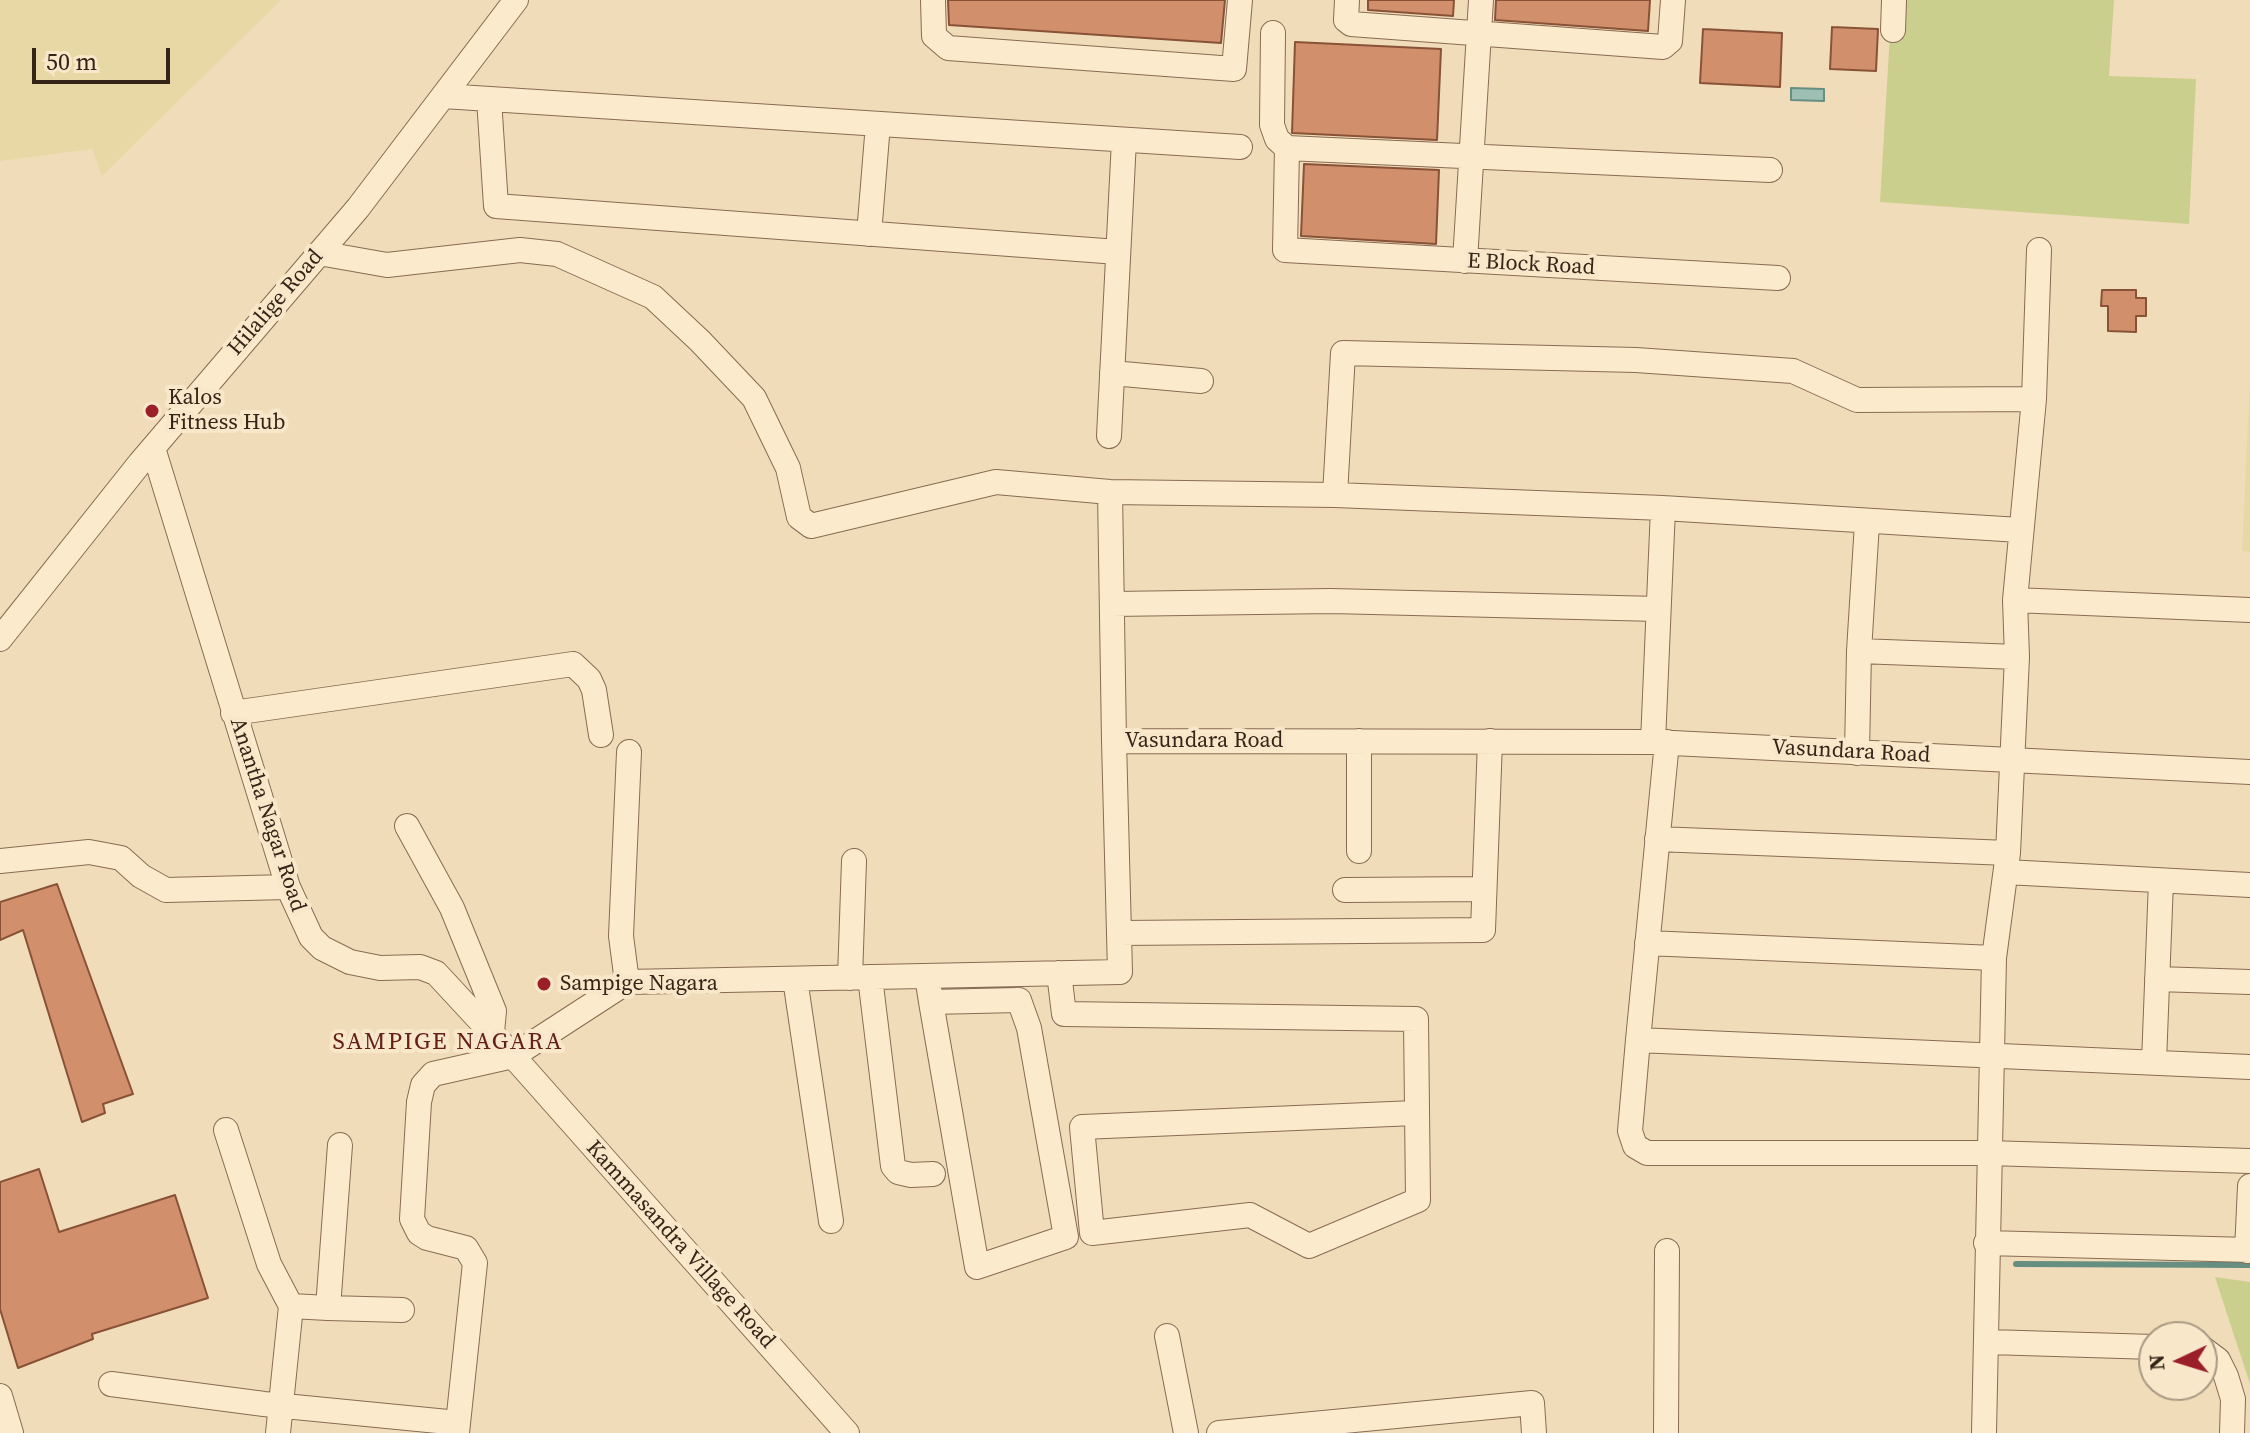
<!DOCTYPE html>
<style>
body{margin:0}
#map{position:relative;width:2250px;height:1433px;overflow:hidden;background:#f1dcb9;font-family:"Source Serif 4",serif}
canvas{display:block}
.north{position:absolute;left:2138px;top:1321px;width:80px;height:80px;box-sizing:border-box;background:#f8e7c9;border:2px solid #aa9983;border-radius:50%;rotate:266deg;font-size:22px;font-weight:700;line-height:32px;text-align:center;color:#352519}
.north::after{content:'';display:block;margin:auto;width:28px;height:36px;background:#9b1f28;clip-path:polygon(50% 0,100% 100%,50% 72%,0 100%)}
.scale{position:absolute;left:32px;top:48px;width:138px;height:36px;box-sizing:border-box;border:4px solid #352519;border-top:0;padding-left:10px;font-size:24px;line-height:28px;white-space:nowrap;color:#352519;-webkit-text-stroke:6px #f8e7c9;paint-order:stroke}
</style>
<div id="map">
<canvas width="2250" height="1433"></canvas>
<div class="north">N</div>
<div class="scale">50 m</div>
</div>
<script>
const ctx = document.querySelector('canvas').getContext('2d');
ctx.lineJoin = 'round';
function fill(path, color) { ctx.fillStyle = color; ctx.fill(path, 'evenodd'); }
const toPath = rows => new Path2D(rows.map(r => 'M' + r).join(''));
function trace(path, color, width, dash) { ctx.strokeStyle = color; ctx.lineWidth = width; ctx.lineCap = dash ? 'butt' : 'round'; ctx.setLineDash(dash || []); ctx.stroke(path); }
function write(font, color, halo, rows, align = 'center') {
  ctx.font = font + ' "Source Serif 4",serif'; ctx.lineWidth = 8; ctx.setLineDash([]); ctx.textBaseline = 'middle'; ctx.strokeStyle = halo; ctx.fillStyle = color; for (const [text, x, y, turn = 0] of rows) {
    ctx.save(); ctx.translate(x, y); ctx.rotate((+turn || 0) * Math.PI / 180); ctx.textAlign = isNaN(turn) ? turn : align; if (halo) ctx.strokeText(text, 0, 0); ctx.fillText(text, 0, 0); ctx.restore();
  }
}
fill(toPath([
 [0,0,281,0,102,176,92,149,0,161],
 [2250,379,2250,552,2242,551]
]), '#e7d8a6');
fill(toPath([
 [1892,0,2114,0,2109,76,2196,79,2189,224,1880,202],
 [2215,1277,2250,1282,2250,1384]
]), '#cbcf8d');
const water = toPath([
 [1791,88,1824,89,1824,101,1791,100,1791,88]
]);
fill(water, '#9ec0b4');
trace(water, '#668e81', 2);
trace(toPath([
 [2016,1264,2250,1265]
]), '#668e81', 6);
const building = toPath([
 [948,0,1225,0,1221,43,949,25,948,0],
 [1368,0,1454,0,1453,16,1368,10,1368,0],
 [1496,0,1650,0,1648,31,1495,20,1496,0],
 [1832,27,1878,29,1876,71,1830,69,1832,27],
 [1703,29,1782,33,1780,87,1700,83,1703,29],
 [1295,42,1441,49,1437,140,1292,133,1295,42],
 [1304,164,1439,170,1436,244,1301,236,1304,164],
 [2102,290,2136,290,2136,298,2146,298,2146,316,2136,316,2136,332,2108,331,2108,306,2101,306,2102,290],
 [57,884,133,1094,103,1104,105,1113,82,1122,23,930,0,940,0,902,57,884],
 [39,1169,59,1232,175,1195,208,1298,92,1334,93,1339,18,1368,0,1309,0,1182,39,1169]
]);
fill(building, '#d28f6c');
trace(building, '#885237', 2);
const minor = toPath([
 [933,0,934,36,948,48,1234,69,1240,0],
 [1347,0,1346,20,1351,24,1663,47,1670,41,1673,0],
 [1893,30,1894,0],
 [1273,33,1272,125,1277,139,1287,148],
 [443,96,1240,147],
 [489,99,496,206,1118,252],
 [1770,170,1287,148,1285,250,1778,278],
 [869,234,878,124],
 [319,253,387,265,520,250,557,254,653,297,700,341,754,398,788,468,799,517,811,526,996,482,1110,492,1335,495,1663,508,2020,530],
 [1465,261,1481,0],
 [1112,373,1201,381],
 [1109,436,1124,140],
 [153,448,288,887,311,937,322,948,350,962,380,968,420,967,436,973,513,1056,433,1074,423,1085,419,1102,412,1219,419,1233,427,1238,466,1248,475,1263,457,1433],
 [1110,492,1114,741],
 [1335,495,1343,353,1636,360,1793,371,1857,400,2034,399],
 [2015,600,2250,610],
 [1112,604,1331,601,1658,609],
 [0,639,140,463,358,208,516,0],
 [1859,651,1867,523],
 [233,713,573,664,589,679,594,690,601,735],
 [1653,742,1663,508],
 [1667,742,1638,1040,2250,1067],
 [1857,753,1859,651,2017,657],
 [407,826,452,908,494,1011,492,1032],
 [1657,839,2008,853],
 [1359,851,1359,741],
 [0,861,89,852,121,858,141,876,166,890,288,887],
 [2006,872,2250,885],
 [1345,890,1484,889],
 [1119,933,1483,930,1490,741],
 [1647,943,1994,958],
 [1059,973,1064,1014,1416,1019,1418,1200,1309,1246,1250,1215,1092,1233,1082,1127,1415,1113],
 [927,976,931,1002,977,1267,1066,1237,1029,1028,1019,1000,931,1002],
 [870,977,893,1166,898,1172,911,1175,933,1174],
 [850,978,854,861],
 [795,979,831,1221],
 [2157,979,2250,982],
 [627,982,621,936,629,752],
 [1638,1040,1630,1131,1635,1146,1647,1153,1988,1153,2250,1161],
 [2154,1062,2161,881],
 [226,1130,269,1264,291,1306,278,1433],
 [1986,1243,2250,1250],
 [2247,1251,2250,1186],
 [291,1306,328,1308,340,1145],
 [328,1308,402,1310],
 [1167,1336,1186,1433],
 [1989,1342,2154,1347],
 [2202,1348,2218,1360,2226,1376,2233,1399,2232,1433],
 [111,1384,264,1404,458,1423],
 [0,1396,11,1433],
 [847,1433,513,1056,627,982,1120,972,1114,741,1653,742,2250,772],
 [1219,1433,1532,1403,1534,1433],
 [1666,1433,1667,1251],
 [1984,1433,1994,958,2008,853,2017,657,2015,600,2034,399,2039,250]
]);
trace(minor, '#886b53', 26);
trace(minor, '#fbeacc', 24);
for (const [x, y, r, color] of [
 [152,411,8,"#9b1f28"],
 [544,984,8,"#9b1f28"]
]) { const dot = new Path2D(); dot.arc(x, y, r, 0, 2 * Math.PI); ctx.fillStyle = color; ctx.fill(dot); trace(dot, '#f8e7c9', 3); }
write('22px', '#352519', '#f8e7c9', [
 ["E Block Road",1531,265,3],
 ["Hilalige Road",276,303,-49],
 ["Vasundara Road",1204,741],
 ["Vasundara Road",1851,752,3],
 ["Anantha Nagar Road",267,815,72],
 ["Kammasandra Village Road",680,1245,48]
]);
write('22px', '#352519', '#f8e7c9', [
 ["Kalos",168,398],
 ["Fitness Hub",168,423],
 ["Sampige Nagara",560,984]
], 'left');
ctx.letterSpacing = '2px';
write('24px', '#652116', '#f8e7c9', [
 ["SAMPIGE NAGARA",448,1043]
]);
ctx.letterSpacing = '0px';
</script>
